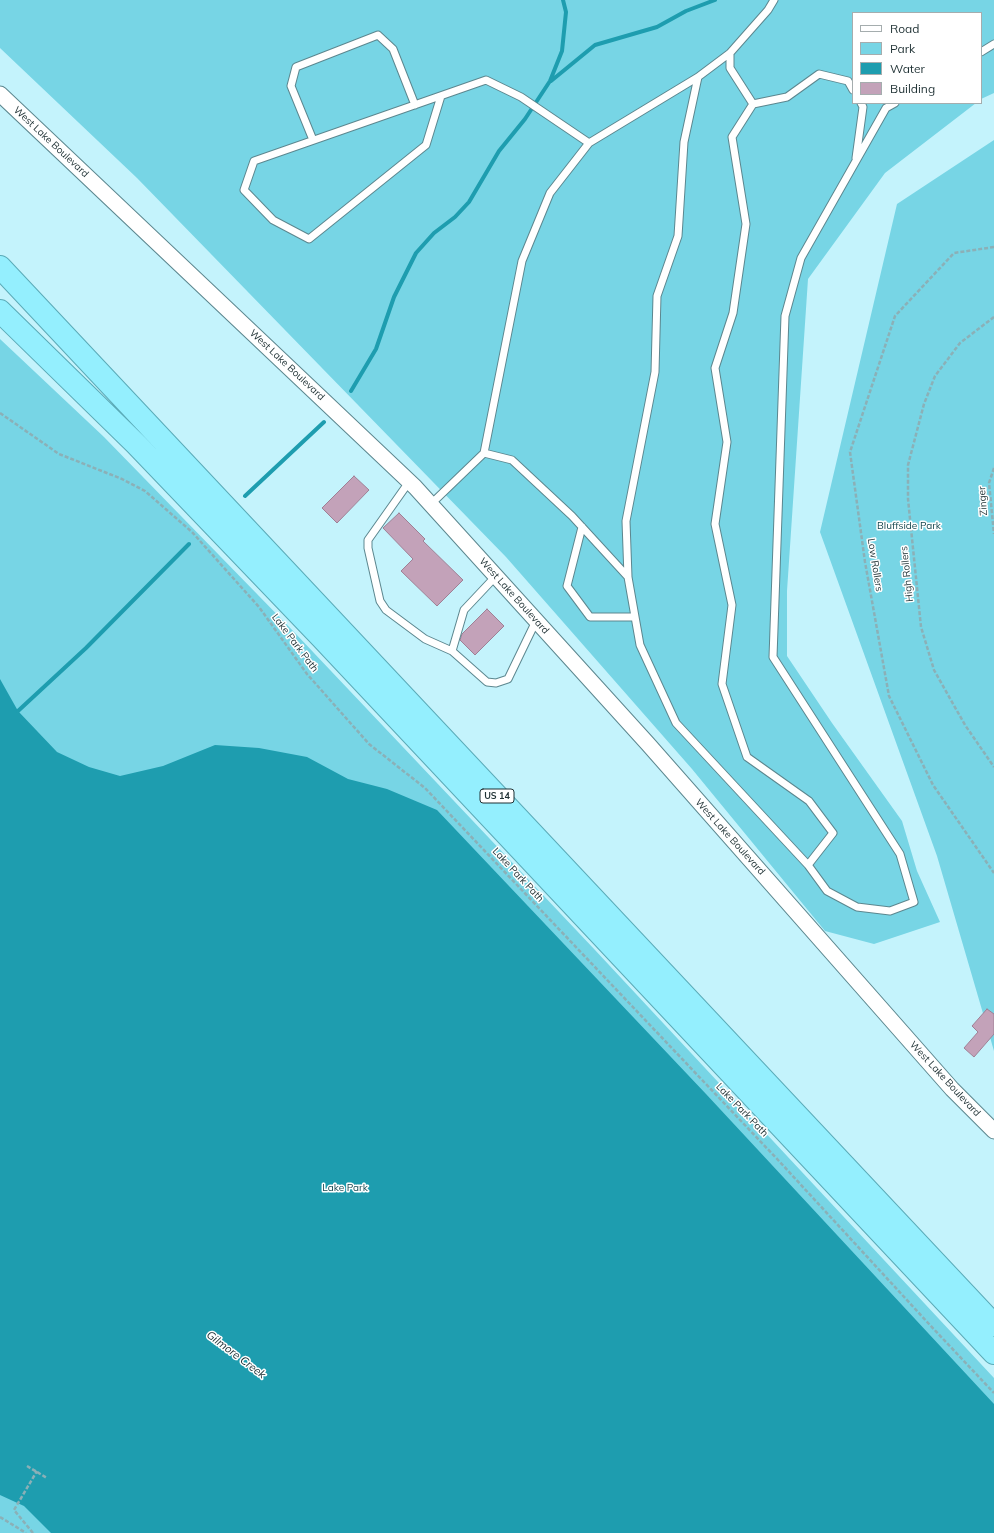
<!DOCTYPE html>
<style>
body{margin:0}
#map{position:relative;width:994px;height:1533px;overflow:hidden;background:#c4f3fc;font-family:Mulish,sans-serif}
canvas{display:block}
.legend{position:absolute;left:852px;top:12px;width:130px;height:92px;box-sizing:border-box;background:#fff;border:1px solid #a5adae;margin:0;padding:5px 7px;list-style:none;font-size:12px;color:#1f3134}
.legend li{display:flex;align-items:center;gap:8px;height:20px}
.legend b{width:20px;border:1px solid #a5adae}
</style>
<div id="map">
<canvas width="994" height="1533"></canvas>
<ul class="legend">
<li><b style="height:5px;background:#fff"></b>Road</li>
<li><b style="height:11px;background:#77d5e5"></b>Park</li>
<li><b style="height:11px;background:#1e9daf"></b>Water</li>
<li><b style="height:11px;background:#c3a2b9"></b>Building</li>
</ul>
</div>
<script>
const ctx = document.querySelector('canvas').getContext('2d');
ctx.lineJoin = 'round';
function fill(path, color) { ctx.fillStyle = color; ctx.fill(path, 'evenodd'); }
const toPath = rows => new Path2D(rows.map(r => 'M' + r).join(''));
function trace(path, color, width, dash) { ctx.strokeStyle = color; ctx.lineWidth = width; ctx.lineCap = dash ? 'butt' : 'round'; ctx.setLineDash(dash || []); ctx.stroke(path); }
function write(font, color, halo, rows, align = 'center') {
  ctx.font = font + ' Mulish,sans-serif'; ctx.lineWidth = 3; ctx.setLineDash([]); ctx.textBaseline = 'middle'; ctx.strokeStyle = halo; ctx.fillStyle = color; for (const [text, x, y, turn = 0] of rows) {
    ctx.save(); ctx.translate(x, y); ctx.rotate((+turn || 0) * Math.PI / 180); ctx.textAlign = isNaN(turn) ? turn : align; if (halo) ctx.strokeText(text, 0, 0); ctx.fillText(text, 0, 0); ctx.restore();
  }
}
fill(toPath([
 [0,0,994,0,994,93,981,99,981,13,853,13,853,103,976,103,885,173,808,279,787,591,787,656,832,723,902,821,917,871,940,922,874,944,825,931,692,769,506,557,137,178,0,48],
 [994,140,994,1051,937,856,820,532,897,204],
 [0,339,104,437,296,634,595,950,994,1378,994,1533,0,1533]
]), '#77d5e5');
fill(toPath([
 [0,679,18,711,57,752,89,767,120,776,163,766,215,745,259,748,307,757,348,779,387,789,437,810,706,1094,994,1404,994,1533,51,1533,24,1506,0,1495]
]), '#1e9daf');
trace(toPath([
 [551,81,595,45,657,27,686,11,715,0],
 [351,391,376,349,394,297,416,253,434,233,455,217,469,202,499,151,525,119,550,81,562,51,566,12,563,0],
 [245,496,324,422],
 [18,711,86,648,189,544]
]), '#1e9daf', 4);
const building = toPath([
 [354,476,369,490,337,523,322,508,354,476],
 [399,513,425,539,423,541,463,580,437,606,401,571,413,559,383,528,399,513],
 [487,609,504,626,475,655,460,640,462,634,487,609],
 [987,1009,994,1014,994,1034,974,1057,964,1048,978,1032,972,1026,987,1009]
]);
fill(building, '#c3a2b9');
trace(building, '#9f8095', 1);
const service = toPath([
 [981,52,994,44],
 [730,53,730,68,753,104,787,97,819,74,848,81,853,90],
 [441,96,426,145,309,239,273,220,244,190,254,161,486,80,521,97,589,143],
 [753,104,732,137,746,224,733,313,715,368,727,442,715,524,732,605,722,684,747,757,809,801,833,833,808,865],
 [313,140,291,86,296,67,378,35,393,49,415,105],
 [856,158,863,107,861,103],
 [484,453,512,460,572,516,628,577,640,645,676,723,808,865,827,891,857,907,890,911,914,902,900,854,773,657,785,316,801,258,886,108,895,103],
 [409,482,368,540,368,548,380,601,386,610,425,639,452,651,487,682,496,683,508,679,536,621],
 [431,504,484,453,522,261,550,193,589,143,698,77,730,53,768,10,774,0],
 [582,527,567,586,590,617,635,617],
 [628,577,626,521,655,372,657,296,678,236,684,142,698,77],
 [452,651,464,610,496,576]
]);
const minor = toPath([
 [0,94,415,487,648,744,952,1089,994,1131]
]);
const trunk = toPath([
 [0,267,994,1325],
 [0,311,136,444,322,638,994,1353]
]);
trace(service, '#5c878f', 9);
trace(minor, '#5c878f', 17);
trace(trunk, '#5aaab7', 24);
trace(toPath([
 [994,247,954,253,895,316,850,452,865,562,889,696,933,785,994,873],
 [994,317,960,343,935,376,924,404,908,465,908,499,921,627,934,670,965,725,994,767],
 [0,413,59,454,122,479,145,491,192,532,259,607,307,674,369,744,425,788,779,1161,929,1324,994,1393],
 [994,468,989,483,994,534],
 [27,1466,47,1478],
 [0,1517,26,1533],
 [33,1533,14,1510,37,1471]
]), '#8bb0b7', 2.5, [4, 2]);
trace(service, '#fff', 7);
trace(minor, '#fff', 15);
trace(trunk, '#94effe', 22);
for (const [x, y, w] of [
 [497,796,34]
]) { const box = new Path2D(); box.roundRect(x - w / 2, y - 7, w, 14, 3); ctx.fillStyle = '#fff'; ctx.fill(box); trace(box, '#1f3134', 1); }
write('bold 9px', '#1f3134', null, [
 ["US 14",497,796]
]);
write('10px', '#1f3134', '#fff', [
 ["West Lake Boulevard",51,142,43],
 ["West Lake Boulevard",287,365,43],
 ["Zinger",983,501,-94],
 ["Low Rollers",875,565,81],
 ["High Rollers",907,574,-96],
 ["West Lake Boulevard",514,596,48],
 ["Lake Park Path",295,643,53],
 ["West Lake Boulevard",730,837,48],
 ["Lake Park Path",518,875,47],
 ["West Lake Boulevard",945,1079,47],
 ["Lake Park Path",742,1110,46]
]);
write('10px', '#12454d', '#fff', [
 ["Bluffside Park",909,526],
 ["Lake Park",345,1188]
]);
write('italic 11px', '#1a2e32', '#fff', [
 ["Gilmore Creek",236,1355,37]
]);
</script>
